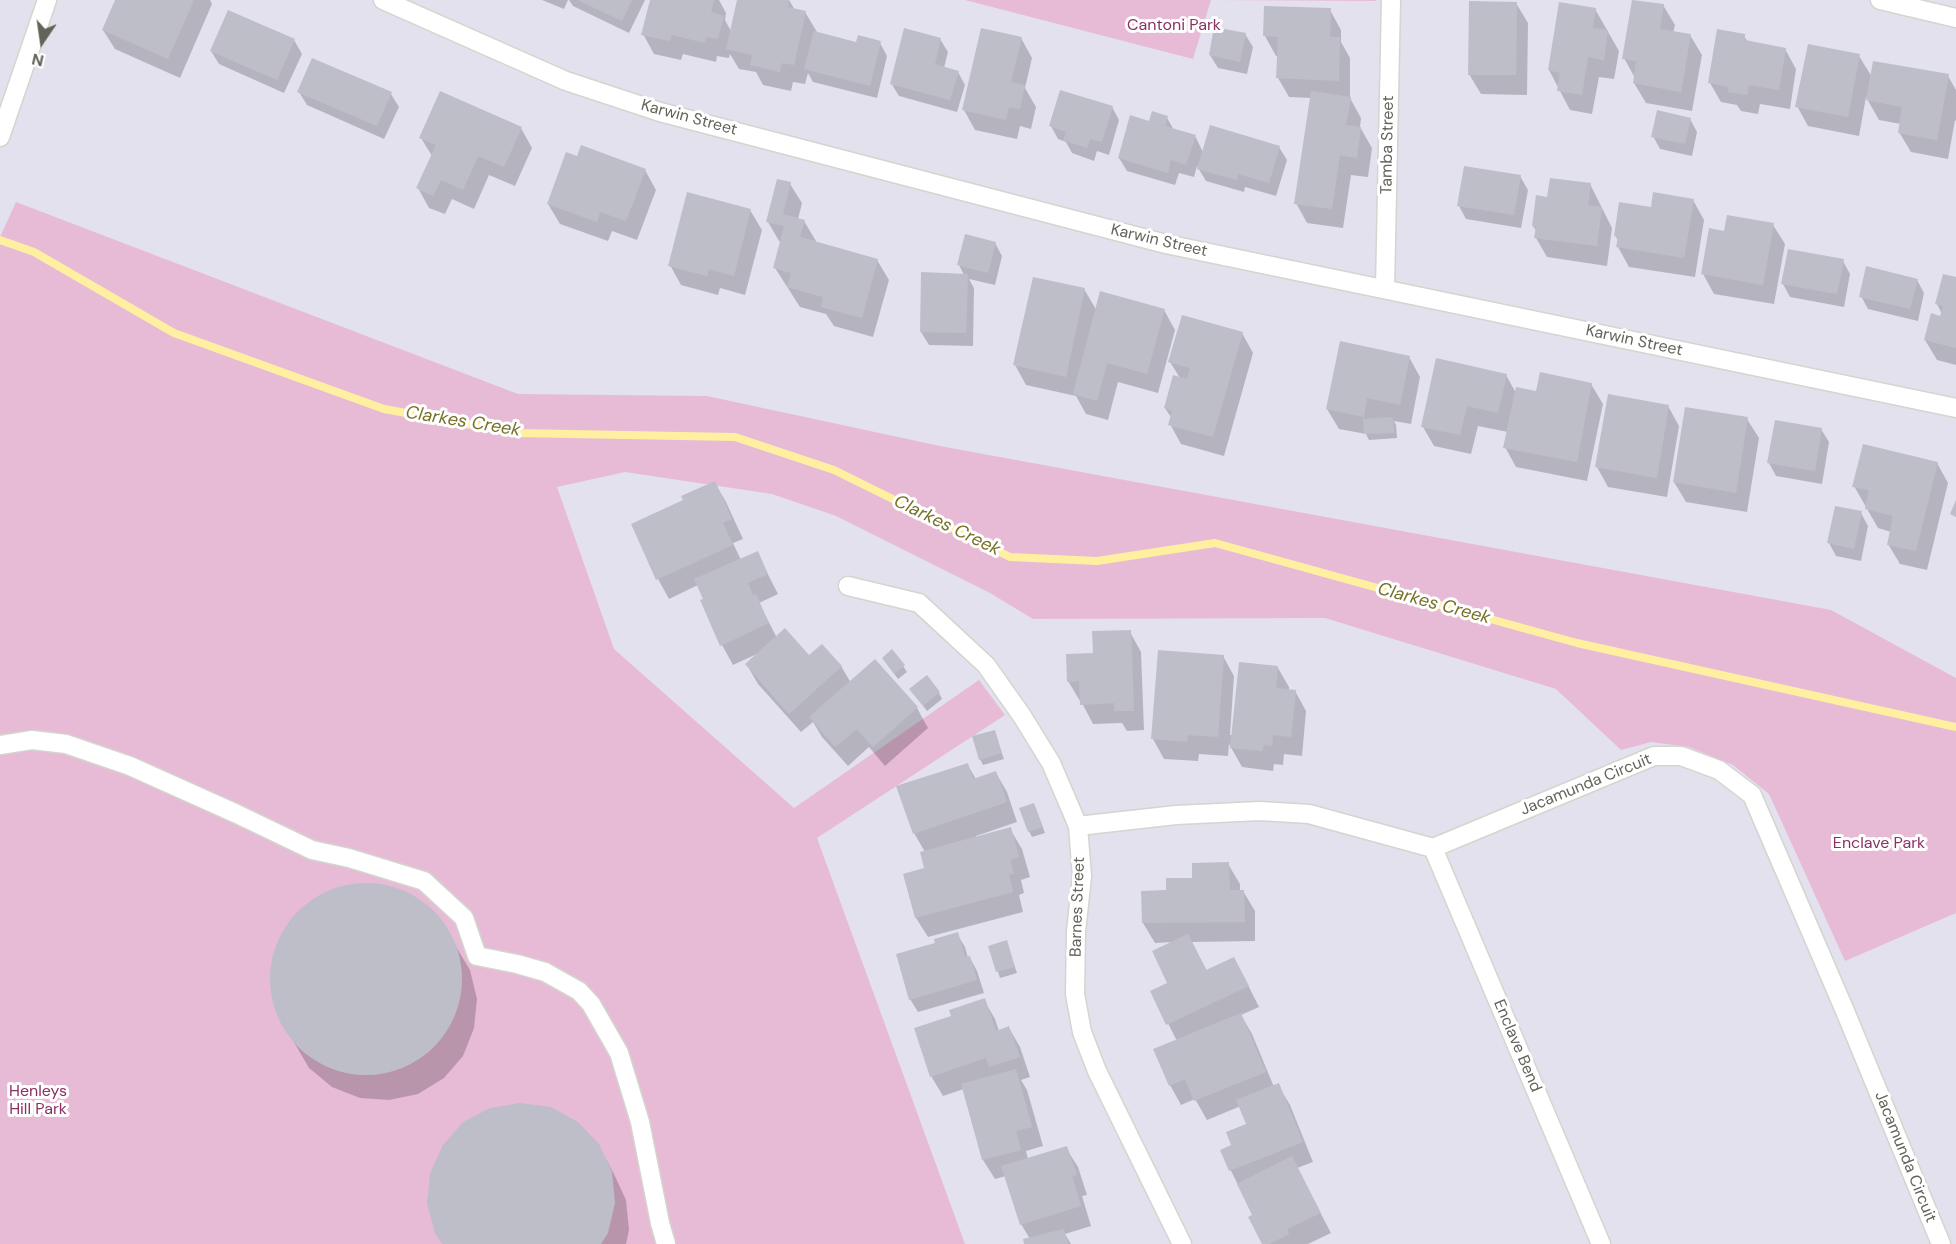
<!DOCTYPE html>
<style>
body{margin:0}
#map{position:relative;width:1956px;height:1244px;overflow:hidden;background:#e3e1ee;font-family:"DM Sans",sans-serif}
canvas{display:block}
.north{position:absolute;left:12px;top:12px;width:60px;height:60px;-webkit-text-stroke:4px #fff;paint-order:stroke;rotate:193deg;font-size:16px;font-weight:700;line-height:24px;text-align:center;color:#63635a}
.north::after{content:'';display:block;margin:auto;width:21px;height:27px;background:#63635a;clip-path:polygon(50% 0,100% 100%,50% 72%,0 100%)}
</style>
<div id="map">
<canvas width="1956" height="1244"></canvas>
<div class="north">N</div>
</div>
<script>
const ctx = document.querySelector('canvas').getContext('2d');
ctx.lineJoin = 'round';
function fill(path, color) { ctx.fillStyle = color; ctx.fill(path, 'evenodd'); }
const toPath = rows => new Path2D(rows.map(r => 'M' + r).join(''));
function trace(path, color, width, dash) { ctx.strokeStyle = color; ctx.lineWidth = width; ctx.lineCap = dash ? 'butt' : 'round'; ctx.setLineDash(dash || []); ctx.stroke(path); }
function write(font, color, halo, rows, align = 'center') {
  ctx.font = font + ' "DM Sans",sans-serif'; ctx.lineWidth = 6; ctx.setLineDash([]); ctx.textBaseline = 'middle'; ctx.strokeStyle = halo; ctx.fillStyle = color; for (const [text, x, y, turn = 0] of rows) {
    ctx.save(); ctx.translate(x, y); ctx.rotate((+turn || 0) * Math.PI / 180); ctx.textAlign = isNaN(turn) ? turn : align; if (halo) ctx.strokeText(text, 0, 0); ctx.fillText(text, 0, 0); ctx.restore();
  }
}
fill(toPath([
 [965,0,1376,0,1376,1,1211,0,1193,59],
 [16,202,518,394,707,396,940,446,1831,610,1956,678,1956,913,1845,961,1769,794,1733,765,1689,747,1651,742,1621,750,1556,689,1325,618,1033,619,990,593,836,516,772,494,625,472,557,487,614,649,794,808,979,680,1005,715,817,838,965,1244,0,1244,0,237]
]), '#e7bbd6');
fill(toPath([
 [116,0,210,0,212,4,180,78,115,49,103,30],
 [542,0,568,0,564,9],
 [569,0,645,0,629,33,573,6],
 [652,0,719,0,726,13,725,20,731,31,738,0,789,0,795,10,805,12,817,32,857,44,880,43,887,56,877,98,813,82,808,73,805,84,793,82,791,91,763,85,756,72,739,69,730,54,729,58,717,56,716,62,683,54,681,60,654,54,643,34],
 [1516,3,1528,23,1527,95,1481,94,1469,74],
 [1663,5,1675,25,1673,33,1690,35,1702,55,1692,111,1646,103,1634,83,1635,78,1624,58],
 [1595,9,1619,51,1614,79,1599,77,1592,114,1570,110,1549,70],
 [1330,10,1341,30,1341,42,1350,58,1350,98,1361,118,1360,127,1372,148,1368,177,1351,175,1343,228,1307,223,1296,203,1311,98,1289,97,1278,78,1279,56,1276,56,1265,36],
 [1245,34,1253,47,1247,74,1218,68,1210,55],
 [1744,36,1748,42,1785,49,1796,69,1790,109,1760,104,1758,114,1741,111,1737,105,1721,102,1710,83],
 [1021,38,1032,58,1025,88,1036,107,1031,129,1020,126,1017,139,975,130,964,110],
 [940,39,948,52,944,68,958,72,965,85,957,112,899,96,891,83],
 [294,40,302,54,284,93,219,64,211,51],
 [1859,56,1872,77,1948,76,1956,90,1956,121,1955,120,1948,159,1911,152,1899,132,1901,124,1879,120,1866,97,1859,136,1808,126,1797,106],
 [299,92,391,94,399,107,384,139,307,105],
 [1112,107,1119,120,1109,155,1097,151,1094,161,1072,153,1066,142,1058,139,1051,126],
 [1167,118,1174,130,1195,136,1203,152,1279,147,1287,160,1276,196,1245,187,1244,192,1206,181,1197,166,1194,177,1179,173,1175,185,1127,171,1119,158,1150,123],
 [1690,119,1697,132,1692,156,1660,149,1653,136],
 [521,128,532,148,515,186,489,175,474,209,452,199,445,214,429,208,418,188,432,156,421,138],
 [578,158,645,170,656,190,637,240,612,231,608,241,560,224,548,204],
 [1520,176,1528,190,1521,228,1466,219,1459,206],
 [790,184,802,203,798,219,804,221,816,241,815,243,877,260,889,280,873,337,834,326,826,314,800,307,775,268,782,242,779,241,768,222],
 [1590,184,1612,228,1607,266,1547,257,1536,238,1537,232,1533,226,1548,198],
 [1693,200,1704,220,1695,277,1629,267,1618,247,1619,242,1615,235,1652,209],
 [750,210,762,230,745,295,720,288,718,295,681,285,670,265],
 [1773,225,1785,244,1774,304,1714,294,1703,274,1725,233],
 [995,243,1002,256,995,285,969,279,974,288,973,346,929,345,921,332,964,275,959,265],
 [1843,261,1850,274,1844,307,1790,297,1783,284],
 [1956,279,1956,365,1937,360,1925,340,1941,318,1942,314,1937,304],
 [1917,280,1924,293,1918,321,1868,309,1861,296],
 [1084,289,1097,311,1164,310,1175,330,1158,393,1118,382,1108,420,1086,414,1076,396,1026,385,1015,365],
 [1242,333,1253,353,1224,456,1181,444,1170,424,1172,419,1165,408,1180,378,1170,362],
 [1409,357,1420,377,1411,424,1394,421,1396,425,1397,438,1369,440,1366,434,1339,429,1327,409],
 [1506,375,1516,393,1537,393,1591,384,1603,404,1587,481,1516,467,1505,447,1508,432,1478,426,1471,454,1434,446,1423,427],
 [1668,406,1679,426,1667,497,1608,487,1597,467],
 [1747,419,1759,438,1747,512,1686,502,1674,482],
 [1821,429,1829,442,1822,484,1776,476,1769,463],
 [1937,463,1948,483,1927,570,1900,564,1888,544,1891,532,1878,528,1854,486],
 [715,483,726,502,743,539,733,543,741,560,757,553,778,594,759,603,777,638,809,657,841,666,851,683,917,708,928,728,885,766,869,747,848,766,822,737,813,722,801,732,758,684,747,665,759,653,733,665,722,645,698,585,669,599,658,579,685,501],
 [1861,513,1868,526,1861,561,1836,556,1829,543],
 [1130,632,1141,652,1144,730,1127,731,1122,723,1093,724,1081,701,1080,701,1068,681,1095,655],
 [1223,656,1234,676,1230,735,1233,735,1278,668,1289,687,1289,691,1295,691,1306,711,1302,756,1284,754,1283,765,1274,764,1273,771,1242,767,1229,744,1228,756,1199,754,1198,761,1164,759,1153,739],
 [887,664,903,666,907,672,898,679],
 [939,693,942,699,927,711,915,695],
 [994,731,1004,759,983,765,980,759],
 [967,764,976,779,996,773,1007,792,1017,822,976,836,977,838,1010,829,1022,849,1030,877,1021,880,1024,893,1019,895,1023,912,928,937,916,918,904,875,926,869,925,852,914,833],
 [1034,805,1045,833,1032,837,1029,831],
 [1228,864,1240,884,1240,891,1243,891,1255,911,1255,941,1192,942,1207,971,1245,979,1259,1007,1241,1015,1252,1034,1274,1087,1278,1085,1290,1105,1313,1162,1297,1168,1331,1233,1308,1244,1263,1244,1254,1216,1231,1171,1222,1150,1233,1146,1248,1125,1241,1106,1207,1120,1195,1099,1181,1105,1170,1085,1177,1041,1152,992,1169,984,1174,942,1155,943,1143,923,1142,892,1168,892],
 [380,885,411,895,437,915,470,970,477,999,474,1028,463,1056,444,1078,418,1094,389,1100,360,1098,332,1087,309,1068,277,1013,271,980,276,948,292,919,316,898,347,886],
 [957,934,965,947,968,958,970,958,977,971,984,993,918,1012,910,999,937,944],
 [1006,942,1017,973,1000,978,990,947],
 [984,1000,995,1019,999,1031,1009,1028,1020,1047,1030,1077,1021,1080,1027,1090,1043,1146,1026,1151,1028,1159,1066,1148,1078,1167,1087,1195,1082,1196,1091,1226,1065,1234,1071,1244,1025,1244,1030,1239,1021,1224,1006,1176,995,1179,983,1160,964,1089,943,1096,931,1076,953,1017],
 [598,1145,613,1172,626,1200,629,1230,626,1244,443,1244]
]), '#0003');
trace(toPath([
 [0,240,34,252,174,333,384,409,516,433,735,437,834,470,1010,557,1097,561,1215,543,1577,643,1956,727]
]), '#ffefa0', 8);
fill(toPath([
 [115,0,194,0,168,59,102,30],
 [578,0,632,0,622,21],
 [650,0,714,0,711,12,724,16,718,39,706,37,705,43,672,35,670,41,641,35],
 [737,0,789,0,788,7,806,11,794,65,782,63,780,72,750,65,752,55,726,49],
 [1632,0,1664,4,1660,29,1691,34,1681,92,1633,83,1636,61,1622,59],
 [1469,1,1517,2,1516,75,1468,75],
 [1559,2,1596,8,1593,28,1608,30,1604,60,1588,57,1582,95,1557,91,1560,73,1548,70],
 [1264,6,1331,8,1330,37,1340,37,1339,81,1276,78,1278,37,1263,36],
 [228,10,295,39,277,80,210,51],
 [1214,27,1246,33,1240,62,1209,55],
 [904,28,941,38,935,64,959,71,950,100,890,84],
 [981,28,1022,37,1011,82,1025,85,1020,109,1009,107,1006,120,962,110],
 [1717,29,1745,34,1745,40,1786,48,1779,90,1749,85,1747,95,1728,92,1729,87,1708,83],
 [814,31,856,42,858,35,881,41,870,86,804,69],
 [1808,44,1860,54,1848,117,1795,107],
 [312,58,392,92,377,126,297,92],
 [1873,61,1949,74,1937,140,1898,133,1902,107,1866,100],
 [1060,90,1113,106,1102,142,1090,139,1087,148,1063,140,1066,132,1049,126],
 [440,91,522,127,504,167,478,156,463,190,441,180,433,196,416,188,436,145,419,138],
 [1311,91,1351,97,1346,125,1361,127,1357,158,1340,155,1332,209,1294,204],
 [1657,110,1691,118,1685,144,1651,137],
 [1152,111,1168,116,1165,126,1196,135,1186,165,1171,160,1168,173,1118,158,1130,115,1149,121],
 [1210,125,1280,146,1269,183,1238,174,1237,180,1197,169],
 [581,145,646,169,626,221,600,212,597,222,547,204,566,152,577,156],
 [1464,166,1521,175,1514,215,1457,206],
 [1550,178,1591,183,1588,205,1602,207,1597,246,1534,238,1536,227,1532,226,1536,195,1547,197],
 [777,179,791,182,783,214,805,220,800,237,878,259,862,318,821,307,823,297,787,287,791,273,773,268,784,226,766,222],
 [687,192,751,209,734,276,709,269,707,276,668,266],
 [1653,192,1694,199,1684,258,1616,247,1618,237,1614,236,1619,202,1651,207],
 [1727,215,1774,223,1763,285,1701,274,1709,228,1724,231],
 [965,234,996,242,988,273,957,265],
 [1788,249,1844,259,1837,294,1781,284],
 [1866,266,1918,279,1910,309,1859,297],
 [921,272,968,274,966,333,920,332],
 [1943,274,1956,277,1956,348,1924,340,1931,313,1940,316,1943,306,1935,304],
 [1033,277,1085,288,1066,377,1013,365],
 [1100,291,1165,309,1147,374,1107,363,1097,401,1073,394],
 [1182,315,1243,332,1213,437,1168,425,1172,411,1164,408,1173,375,1187,379,1190,368,1168,362],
 [1340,341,1410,356,1400,405,1367,398,1364,417,1326,409],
 [1436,358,1507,374,1498,413,1467,406,1460,435,1421,427],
 [1540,372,1592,383,1577,462,1503,448,1516,387,1536,391],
 [1608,394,1669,405,1657,478,1595,467],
 [1685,407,1748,417,1736,493,1673,482],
 [1393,417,1394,433,1364,434,1363,419],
 [1775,420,1822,428,1815,471,1767,463],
 [1863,444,1938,462,1916,551,1887,545,1893,516,1865,509,1869,490,1852,487],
 [715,481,732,519,723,523,733,545,656,580,631,524,683,500,681,496],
 [1956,500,1956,517,1950,514],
 [1835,506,1862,511,1854,549,1827,543],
 [758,551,768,574,748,583,753,595,756,594,769,623,720,646,700,600,703,599,694,579],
 [785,628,809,655,822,644,842,666,789,714,745,664],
 [1131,630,1134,711,1114,711,1114,703,1080,705,1079,681,1067,682,1066,654,1093,653,1092,631],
 [892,649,905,665,894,674,882,658],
 [1158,650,1224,655,1218,737,1188,735,1187,742,1151,739],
 [875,659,918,707,873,747,857,729,835,747,809,717],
 [1239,662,1278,666,1276,688,1296,690,1291,737,1273,735,1272,746,1264,745,1262,751,1230,748],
 [927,675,940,692,923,706,909,689],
 [995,730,1002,753,979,760,972,736],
 [968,763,973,779,996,771,1007,802,913,834,896,786],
 [1034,803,1043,827,1028,832,1019,808],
 [1011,827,1019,857,1010,860,1014,873,1009,875,1013,892,915,918,903,874,924,868,920,852],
 [1229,862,1230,890,1244,890,1245,922,1142,923,1141,891,1166,890,1166,878,1192,878,1192,863],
 '270 979a96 96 0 1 1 192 0a96 96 0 1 1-192 0Z',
 [958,932,965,957,970,956,977,980,909,1000,896,954,935,943,934,939],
 [1188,934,1206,970,1234,957,1249,986,1166,1025,1150,991,1167,983,1152,951],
 [1007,940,1015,967,996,972,988,946],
 [985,998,996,1031,1009,1026,1020,1057,989,1067,986,1058,930,1077,914,1028,951,1016,949,1010],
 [1241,1013,1266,1072,1194,1101,1185,1079,1169,1086,1153,1049],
 [1016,1069,1032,1127,1016,1131,1021,1150,982,1160,961,1084],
 [1279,1083,1303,1142,1229,1171,1220,1150,1231,1145,1226,1132,1246,1124,1236,1100],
 [520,1103,551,1107,578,1122,599,1144,612,1172,615,1203,608,1233,601,1244,442,1244,435,1233,427,1203,430,1173,443,1145,463,1122,490,1108],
 [1067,1146,1077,1175,1072,1176,1081,1206,1020,1225,1001,1166],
 [1292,1156,1321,1213,1287,1229,1289,1234,1269,1244,1262,1244,1248,1217,1252,1215,1237,1184],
 [1064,1229,1068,1244,1024,1244,1023,1239]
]), '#bebec9');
const street = toPath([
 [383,0,566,81,660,112,1166,244,1956,408],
 [1880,0,1956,18],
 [0,137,47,0],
 [1385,289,1391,0],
 [848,586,919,603,986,665,1022,716,1051,763,1078,826,1082,876,1076,932,1075,994,1082,1032,1097,1071,1182,1244],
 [0,745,32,740,66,744,130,766,237,814,312,850,349,858,424,881,464,918,477,956,517,964,545,972,579,991,591,1004,619,1053,640,1122,660,1223,666,1244],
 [1078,826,1176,815,1260,811,1309,814,1433,848,1654,756,1681,756,1719,770,1752,795,1845,1011,1941,1244],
 [1433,848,1601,1244]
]);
trace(street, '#d4d5cd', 21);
trace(street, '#fff', 18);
write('16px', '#8b3062', '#fff', [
 ["Cantoni Park",1174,26],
 ["Enclave Park",1879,844],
 ["Henleys",38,1092],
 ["Hill Park",38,1110]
]);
write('16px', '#63635a', '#fff', [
 ["Karwin Street",689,118,15],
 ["Tamba Street",1388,145,-89],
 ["Karwin Street",1159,241,13],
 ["Karwin Street",1634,341,12],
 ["Jacamunda Circuit",1586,785,-22],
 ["Barnes Street",1078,907,-88],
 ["Enclave Bend",1517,1046,67],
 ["Jacamunda Circuit",1905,1157,68]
]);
write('italic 18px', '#777028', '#fff', [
 ["Clarkes Creek",463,422,9],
 ["Clarkes Creek",947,526,26],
 ["Clarkes Creek",1434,604,15]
]);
</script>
